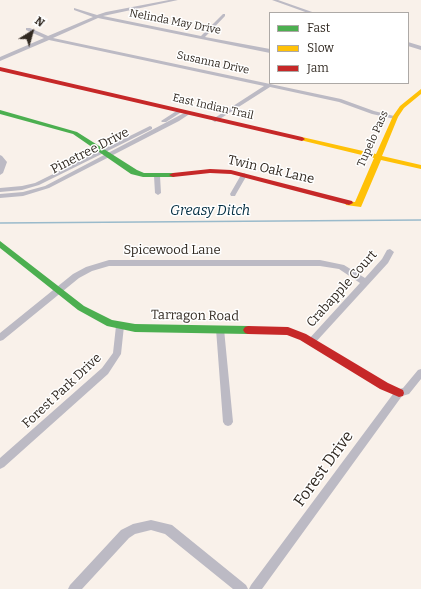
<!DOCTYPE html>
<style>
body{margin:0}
#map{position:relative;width:421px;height:589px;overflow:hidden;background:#f9f1ea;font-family:Bitter,serif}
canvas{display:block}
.legend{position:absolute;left:269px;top:12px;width:140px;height:72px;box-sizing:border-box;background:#fff;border:1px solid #ada9a6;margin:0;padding:5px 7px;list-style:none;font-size:12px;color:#312921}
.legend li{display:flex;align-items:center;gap:8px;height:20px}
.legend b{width:20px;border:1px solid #ada9a6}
.north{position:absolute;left:12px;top:12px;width:40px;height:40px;-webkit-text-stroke:3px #fff;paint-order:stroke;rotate:37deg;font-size:11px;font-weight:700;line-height:16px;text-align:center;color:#312921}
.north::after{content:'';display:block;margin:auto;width:14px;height:18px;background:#312921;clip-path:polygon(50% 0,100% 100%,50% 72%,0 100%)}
</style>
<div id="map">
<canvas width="421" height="589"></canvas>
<ul class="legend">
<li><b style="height:5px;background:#4caf50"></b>Fast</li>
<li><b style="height:5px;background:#ffc107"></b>Slow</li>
<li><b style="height:5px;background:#c62828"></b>Jam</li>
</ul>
<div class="north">N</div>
</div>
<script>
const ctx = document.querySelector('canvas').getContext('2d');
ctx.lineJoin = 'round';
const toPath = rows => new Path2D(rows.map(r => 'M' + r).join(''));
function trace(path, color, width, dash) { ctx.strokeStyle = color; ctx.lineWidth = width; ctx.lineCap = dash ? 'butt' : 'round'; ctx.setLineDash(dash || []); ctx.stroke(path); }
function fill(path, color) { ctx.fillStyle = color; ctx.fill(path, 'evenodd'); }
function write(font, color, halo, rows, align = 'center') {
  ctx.font = font + ' Bitter,serif'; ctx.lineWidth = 3; ctx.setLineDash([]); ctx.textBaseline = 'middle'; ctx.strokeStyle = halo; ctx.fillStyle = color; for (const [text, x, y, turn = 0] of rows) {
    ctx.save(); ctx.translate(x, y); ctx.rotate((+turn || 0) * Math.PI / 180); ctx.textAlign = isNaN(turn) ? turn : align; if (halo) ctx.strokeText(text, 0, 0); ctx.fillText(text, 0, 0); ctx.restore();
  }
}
trace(toPath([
 [0,223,421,220]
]), '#9abacb', 1.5);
fill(toPath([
 [169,0,178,0,103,16,201,36,223,14,225,14,225,16,205,37,270,49,270,53,98,18,53,38,341,99,374,111,398,117,395,119,372,114,339,102,270,87,215,122,212,120,213,119,264,86,49,40,0,61,0,57,44,38,26,30,26,28,30,28,48,36,93,17,74,10,74,8,97,15,106,12,169,0],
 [272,0,278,0,315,13,308,13,272,0],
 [408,42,421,46,421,50,408,46,408,42],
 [178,110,181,112,180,113,166,122,162,122,161,121,178,110],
 [186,112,189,114,188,115,179,121,49,188,23,196,0,198,0,194,23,192,45,186,186,112],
 [150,126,152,127,152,129,39,185,22,190,0,192,0,188,22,186,35,183,150,126],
 [0,155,2,156,7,162,3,173,0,175,0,155],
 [244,173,247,175,236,194,235,196,231,196,230,194,241,175,244,173],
 [157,174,160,176,161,193,158,195,155,193,154,176,157,174],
 [390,249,394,252,388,263,314,344,311,345,308,344,307,342,308,340,360,283,339,269,320,266,109,266,92,271,79,278,3,340,0,341,0,333,73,274,86,267,109,260,320,260,344,265,365,278,382,259,387,250,390,249],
 [120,323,123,324,124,326,121,354,108,374,4,467,0,469,0,458,102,368,113,353,116,326,117,324,120,323],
 [220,326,223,327,224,329,233,422,231,425,228,426,225,425,223,422,216,329,217,327,220,326],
 [421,369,421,379,409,394,402,396,262,589,249,589,251,585,396,390,403,388,418,370,421,369],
 [151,520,172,525,246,585,248,589,233,589,165,534,151,530,135,534,129,538,82,589,68,589,70,585,121,530,133,524,151,520]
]), '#bcbac4');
fill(toPath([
 [0,110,77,132,137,170,144,173,173,173,177,175,173,177,143,177,131,174,73,134,0,114,0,110],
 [0,241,84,306,112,320,135,324,248,326,251,327,253,330,251,333,248,334,135,332,107,326,78,310,0,248,0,241]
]), '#4caf50');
fill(toPath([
 [421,89,421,94,404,108,398,117,382,156,421,165,421,169,381,160,361,207,346,205,345,203,346,201,355,202,374,158,300,140,299,139,302,137,376,154,393,116,400,106,421,89]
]), '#ffc107');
fill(toPath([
 [0,67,302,137,305,139,302,141,0,71,0,67],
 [210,169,231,170,352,201,353,203,349,205,231,174,210,173,173,177,169,175,173,173,210,169],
 [248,326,288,327,306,334,388,383,403,390,404,393,403,396,399,397,380,389,300,340,287,335,248,334,245,333,243,330,245,327,248,326]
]), '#c62828');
write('11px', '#312921', '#fff', [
 ["Nelinda May Drive",175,22,11],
 ["Susanna Drive",213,63,12],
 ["East Indian Trail",213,107,13],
 ["Tupelo Pass",373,139,-66]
]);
write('13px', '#312921', '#fff', [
 ["Pinetree Drive",90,151,-27],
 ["Twin Oak Lane",271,170,13],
 ["Spicewood Lane",172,250],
 ["Crabapple Court",342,289,-48],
 ["Tarragon Road",195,316,1],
 ["Forest Park Drive",62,391,-43]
]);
write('italic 14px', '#022d41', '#fff', [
 ["Greasy Ditch",210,211]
]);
write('16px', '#312921', '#fff', [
 ["Forest Drive",324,469,-54]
]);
</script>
